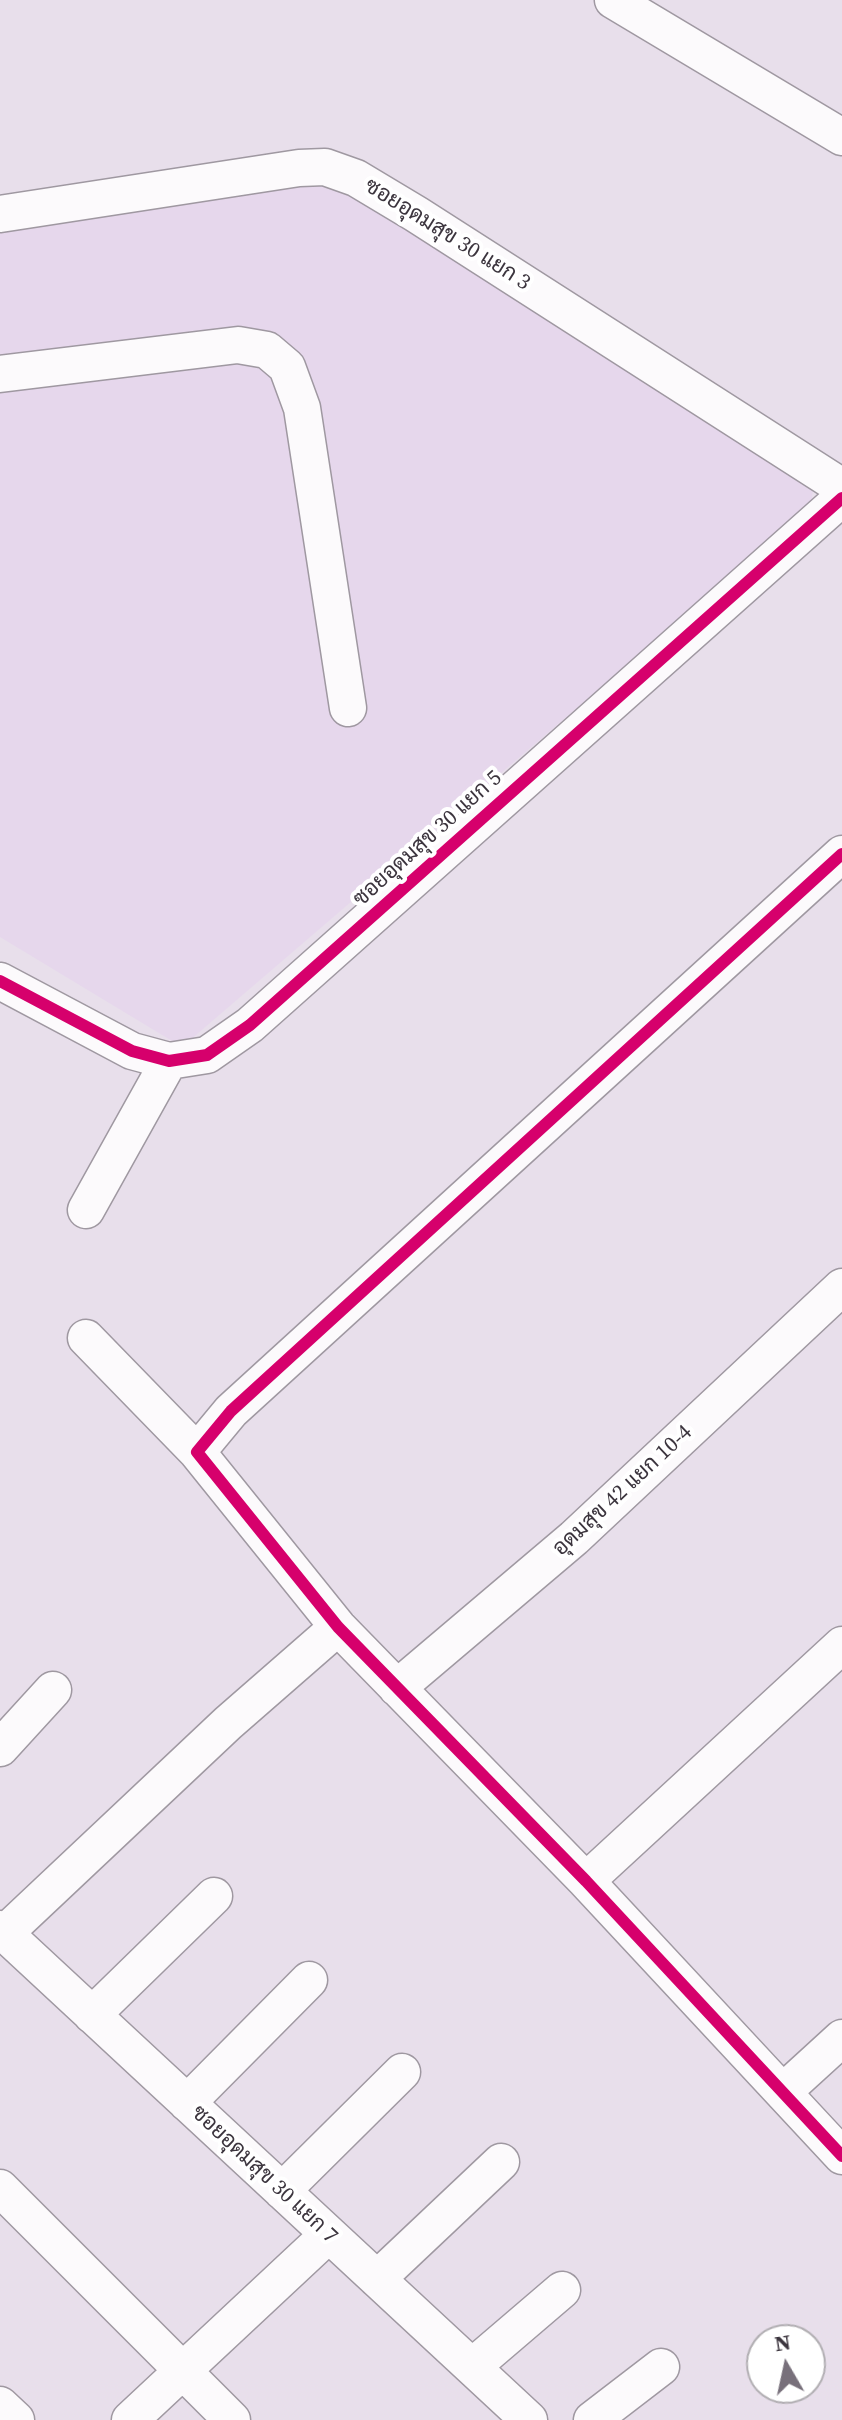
<!DOCTYPE html>
<meta charset="utf-8">
<style>
body{margin:0}
#map{position:relative;width:842px;height:2420px;overflow:hidden;background:#e8dfeb;font-family:"Source Serif 4",serif}
canvas{display:block}
.north{position:absolute;left:746px;top:2324px;width:80px;height:80px;box-sizing:border-box;background:#fff;border:2px solid #b1aeb2;border-radius:50%;rotate:351deg;font-size:22px;font-weight:700;line-height:32px;text-align:center;color:#3c353e}
.north::after{content:'';display:block;margin:auto;width:28px;height:36px;background:#78707b;clip-path:polygon(50% 0,100% 100%,50% 72%,0 100%)}
</style>
<div id="map">
<canvas width="842" height="2420"></canvas>
<div class="north">N</div>
</div>
<script>
const ctx = document.querySelector('canvas').getContext('2d');
ctx.lineJoin = 'round';
function fill(path, color) { ctx.fillStyle = color; ctx.fill(path, 'evenodd'); }
const toPath = rows => new Path2D(rows.map(r => 'M' + r).join(''));
function trace(path, color, width, dash) { ctx.strokeStyle = color; ctx.lineWidth = width; ctx.lineCap = dash ? 'butt' : 'round'; ctx.setLineDash(dash || []); ctx.stroke(path); }
function write(font, color, halo, rows, align = 'center') {
  ctx.font = font + ' "Source Serif 4",Sarabun,serif'; ctx.lineWidth = 8; ctx.setLineDash([]); ctx.textBaseline = 'middle'; ctx.strokeStyle = halo; ctx.fillStyle = color; for (const [text, x, y, turn = 0] of rows) {
    ctx.save(); ctx.translate(x, y); ctx.rotate((+turn || 0) * Math.PI / 180); ctx.textAlign = isNaN(turn) ? turn : align; if (halo) ctx.strokeText(text, 0, 0); ctx.fillText(text, 0, 0); ctx.restore();
  }
}
fill(toPath([
 [328,181,799,473,813,489,811,507,182,1047,0,937,0,232]
]), '#e6d7ec');
const minor = toPath([
 [613,0,842,137],
 [0,214,299,168,325,167,356,178,416,214,842,487],
 [0,374,238,345,267,350,287,367,302,408,348,708],
 [842,854,231,1411,197,1452,338,1627,586,1881,842,2156],
 [0,981,132,1051,169,1061,207,1055,250,1025,842,498],
 [86,1210,169,1061],
 [86,1338,197,1452],
 [397,1688,574,1538,842,1287],
 [0,1748,53,1690],
 [586,1881,842,1645],
 [0,1929,529,2420],
 [5,1933,228,1723,338,1627],
 [92,2015,214,1896],
 [784,2091,842,2038],
 [187,2103,309,1980],
 [0,2188,232,2420],
 [282,2191,402,2072],
 [377,2279,501,2162],
 [472,2367,562,2290],
 [0,2405,16,2420],
 [130,2420,328,2235],
 [592,2420,661,2367]
]);
trace(minor, '#9f98a1', 39);
trace(minor, '#fcfafc', 36);
trace(toPath([
 [842,854,231,1411,197,1452,338,1627,586,1881,842,2156],
 [0,981,132,1051,169,1061,207,1055,250,1025,842,498]
]), '#d6006c', 12);
write('22px', '#3c353e', '#fff', [
 ["ซอยอุดมสุข 30 แยก 3",447,235,32],
 ["ซอยอุดมสุข 30 แยก 5",428,839,-42],
 ["อุดมสุข 42 แยก 10-4",623,1491,-43],
 ["ซอยอุดมสุข 30 แยก 7",264,2175,43]
]);
</script>
